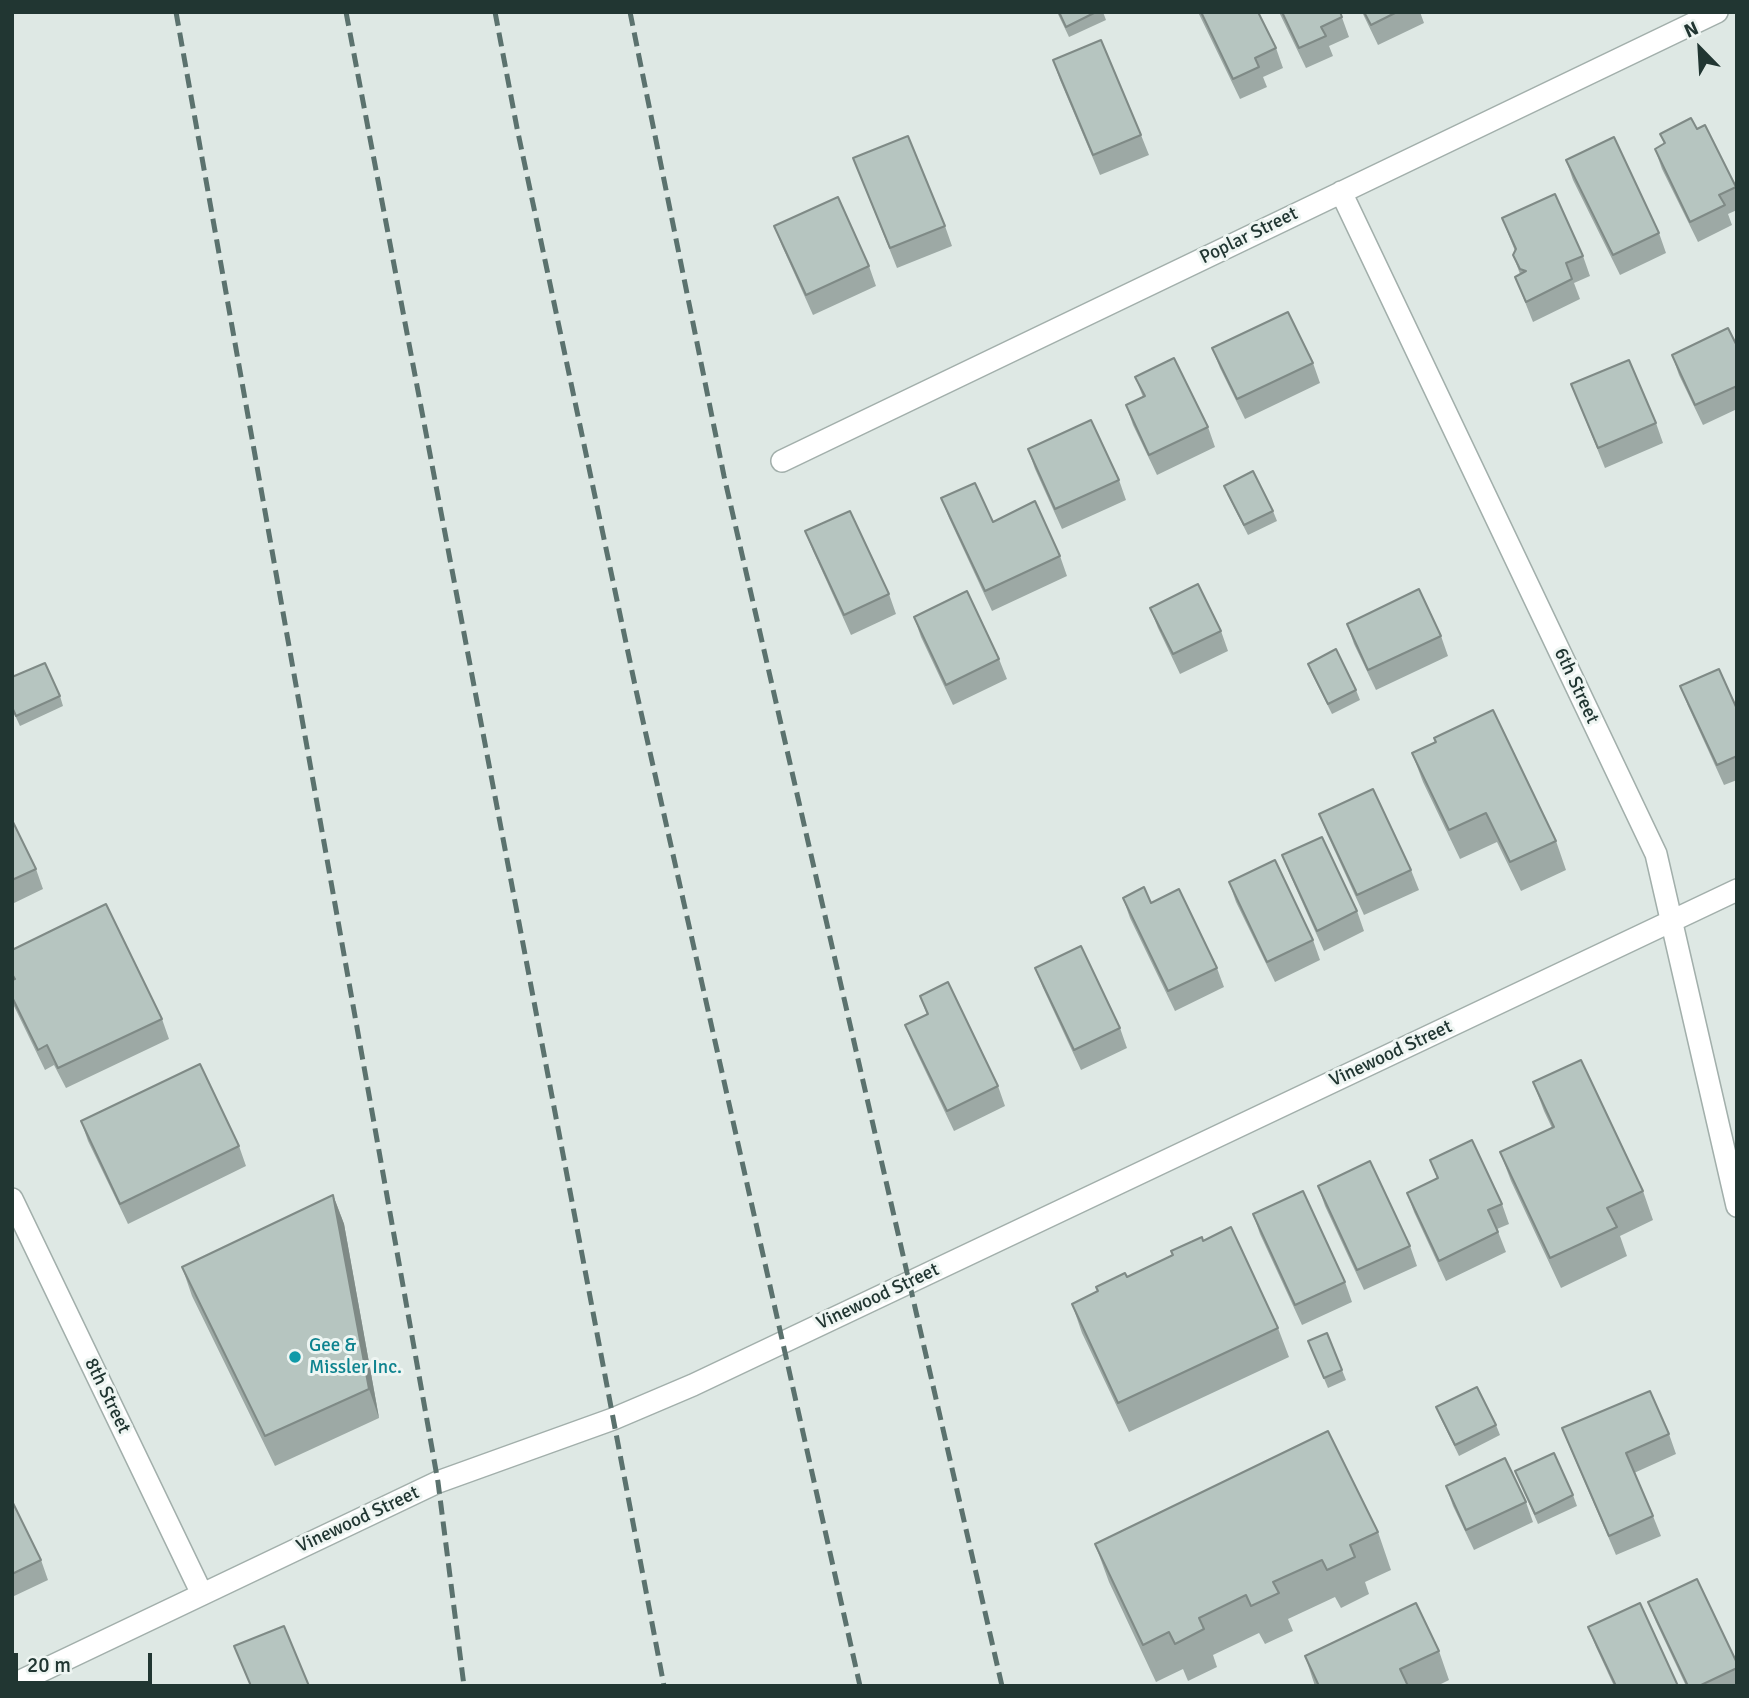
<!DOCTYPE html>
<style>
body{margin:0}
#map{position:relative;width:1749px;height:1698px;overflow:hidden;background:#dee8e4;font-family:Signika,sans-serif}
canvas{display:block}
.frame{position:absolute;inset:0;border:14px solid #213632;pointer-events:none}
.north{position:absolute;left:1665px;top:14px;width:70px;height:70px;-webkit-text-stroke:5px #eef5f2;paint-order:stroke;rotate:336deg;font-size:19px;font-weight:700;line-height:28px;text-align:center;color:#213632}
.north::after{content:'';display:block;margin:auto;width:24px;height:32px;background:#213632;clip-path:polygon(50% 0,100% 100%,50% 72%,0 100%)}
.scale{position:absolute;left:14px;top:1653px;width:138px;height:32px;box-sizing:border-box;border:4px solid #213632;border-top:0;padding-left:9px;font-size:21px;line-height:24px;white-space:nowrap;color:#213632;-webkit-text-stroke:5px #eef5f2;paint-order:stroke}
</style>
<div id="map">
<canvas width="1749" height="1698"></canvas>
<div class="frame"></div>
<div class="north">N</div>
<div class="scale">20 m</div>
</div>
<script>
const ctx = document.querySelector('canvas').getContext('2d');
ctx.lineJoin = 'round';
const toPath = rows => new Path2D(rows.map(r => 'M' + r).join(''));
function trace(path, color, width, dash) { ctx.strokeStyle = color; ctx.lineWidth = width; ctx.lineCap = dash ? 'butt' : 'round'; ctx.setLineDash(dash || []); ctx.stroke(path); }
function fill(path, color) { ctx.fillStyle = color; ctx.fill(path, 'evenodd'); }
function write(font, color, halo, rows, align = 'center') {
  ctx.font = font + ' Signika,sans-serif'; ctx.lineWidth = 6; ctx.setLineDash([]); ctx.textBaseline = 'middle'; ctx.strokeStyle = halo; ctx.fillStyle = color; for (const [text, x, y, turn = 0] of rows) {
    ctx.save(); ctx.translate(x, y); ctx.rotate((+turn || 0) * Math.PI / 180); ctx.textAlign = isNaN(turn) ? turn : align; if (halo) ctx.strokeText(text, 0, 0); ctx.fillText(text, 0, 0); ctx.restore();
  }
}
const street = toPath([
 [1341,192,1656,854,1737,1206],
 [782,461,1717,12],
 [12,1199,202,1594],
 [12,1685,438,1482,613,1419,693,1385,1737,890]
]);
trace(street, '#a2afab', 24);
trace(street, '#fff', 21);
trace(toPath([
 [176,12,438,1482,464,1686],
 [346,12,664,1686],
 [495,12,517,128,636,690,860,1686],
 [630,12,724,476,1002,1686]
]), '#5b726e', 5, [14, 7]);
fill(toPath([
 [1057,12,1103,12,1106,20,1069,37],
 [1198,12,1258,12,1276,48,1283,68,1263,77,1267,87,1240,99],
 [1279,12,1340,12,1349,37,1329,46,1333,56,1306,68],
 [1362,12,1420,12,1424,23,1378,45],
 [1053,60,1141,135,1149,155,1100,175,1060,80],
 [1697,129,1737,189,1737,210,1728,214,1732,225,1698,242,1662,169,1655,149,1664,144,1660,134],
 [853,158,945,226,952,246,897,268],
 [1566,160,1659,233,1666,253,1620,275,1573,180],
 [1502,218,1583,256,1590,276,1574,283,1580,299,1533,322,1515,277,1520,274,1513,255,1515,251],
 [774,226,869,266,876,286,813,315,782,246],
 [1737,346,1737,409,1703,425,1679,375,1672,355],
 [1212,348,1313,363,1320,383,1245,419,1220,368],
 [1135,377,1208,427,1215,447,1157,475,1133,425,1126,405,1143,397],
 [1571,384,1656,423,1663,443,1605,468],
 [1028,449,1119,480,1126,500,1062,529,1035,469],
 [1224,486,1273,511,1277,521,1248,535,1228,496],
 [941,498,993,522,1060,556,1067,576,992,611,949,518],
 [805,531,889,594,896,614,851,635,813,551],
 [1150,608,1221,631,1228,651,1180,674,1158,628],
 [914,617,999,659,1007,679,953,705,921,637],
 [1347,624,1441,636,1448,656,1376,690,1354,644],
 [1308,664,1356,690,1360,700,1332,714,1312,674],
 [12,677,60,696,63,706,20,726,12,709],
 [1680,686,1737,709,1737,780,1724,785,1688,706],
 [1434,738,1556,841,1566,870,1521,891,1497,842,1460,859,1423,782,1412,753,1435,742],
 [1319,814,1411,870,1419,890,1364,915,1327,834],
 [12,820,36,869,43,889,12,904],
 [1282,855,1357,911,1364,931,1324,951,1290,875],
 [1229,882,1313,940,1320,960,1275,982,1236,902],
 [1123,898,1151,903,1217,968,1224,987,1175,1011,1130,918],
 [12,950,162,1019,169,1039,66,1088,54,1065,45,1070,13,1004],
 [1035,968,1120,1028,1127,1048,1081,1070,1043,988],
 [920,996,998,1086,1005,1106,954,1131,913,1045,905,1025,927,1015],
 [1533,1082,1643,1191,1653,1220,1620,1236,1627,1256,1561,1288,1511,1181,1500,1152,1552,1128,1544,1111],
 [81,1121,239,1146,246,1166,128,1224,88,1141],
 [1430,1160,1502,1204,1509,1224,1497,1229,1506,1252,1446,1281,1414,1212,1407,1193,1437,1178],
 [1318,1186,1410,1246,1417,1266,1364,1290,1325,1206],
 [333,1195,344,1224,379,1418,275,1466,192,1296,182,1267],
 [1253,1214,1345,1282,1352,1302,1302,1325,1260,1234],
 [1203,1241,1278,1328,1289,1357,1129,1432,1082,1333,1072,1304,1097,1291,1096,1287,1127,1277],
 [1308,1341,1342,1370,1346,1380,1328,1388],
 [1436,1407,1496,1425,1500,1435,1459,1456,1440,1417],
 [1562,1428,1669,1434,1676,1454,1634,1473,1653,1516,1661,1536,1616,1555,1570,1448],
 [1515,1471,1573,1495,1577,1506,1538,1524],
 [1446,1486,1526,1502,1533,1522,1474,1550,1453,1506],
 [12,1501,41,1560,48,1580,12,1597],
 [1378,1532,1391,1570,1365,1582,1369,1594,1341,1608,1335,1597,1288,1619,1293,1631,1265,1644,1259,1633,1213,1655,1217,1667,1188,1681,1183,1669,1156,1682,1109,1582,1095,1544],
 [1648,1602,1737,1663,1737,1686,1686,1686,1656,1622],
 [1588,1627,1678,1686,1614,1686,1596,1647],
 [1439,1651,1449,1680,1437,1686,1315,1686,1305,1656]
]), '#9da9a5');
fill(toPath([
 [333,1195,344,1224,379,1418,369,1389]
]), '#7f8a86');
const building = toPath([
 [1059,12,1096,12,1066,27,1059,12],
 [1201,12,1258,12,1276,48,1255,58,1259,67,1233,79,1201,12],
 [1282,12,1340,12,1342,17,1321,27,1326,36,1299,48,1282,12],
 [1364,12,1397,12,1371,25,1364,12],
 [1101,40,1141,135,1093,155,1053,60,1101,40],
 [1691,118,1697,129,1705,125,1736,187,1719,195,1725,205,1690,222,1655,149,1665,143,1660,134,1691,118],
 [908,136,945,226,890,248,853,158,908,136],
 [1614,137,1659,233,1613,255,1566,160,1614,137],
 [1555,194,1583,256,1566,263,1572,279,1526,302,1515,277,1526,271,1520,269,1513,255,1516,249,1502,218,1555,194],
 [838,197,869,266,806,295,774,226,838,197],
 [1288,312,1313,363,1237,399,1212,348,1288,312],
 [1728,328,1737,346,1737,386,1695,405,1672,355,1728,328],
 [1174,358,1208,427,1149,455,1126,405,1145,396,1135,377,1174,358],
 [1629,360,1656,423,1598,448,1571,384,1629,360],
 [1091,420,1119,480,1055,509,1028,449,1091,420],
 [1253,471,1273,511,1244,525,1224,486,1253,471],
 [975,483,993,522,1035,501,1060,556,985,591,941,498,975,483],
 [850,511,889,594,844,615,805,531,850,511],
 [1198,584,1221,631,1173,654,1150,608,1198,584],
 [1419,589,1441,636,1368,670,1347,624,1419,589],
 [967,591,999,659,946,685,914,617,967,591],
 [1336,649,1356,690,1328,704,1308,664,1336,649],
 [45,663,60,696,16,716,12,707,12,677,45,663],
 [1719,669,1737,709,1737,756,1717,765,1680,686,1719,669],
 [1493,710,1556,841,1510,862,1486,813,1449,830,1412,753,1436,742,1434,738,1493,710],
 [1373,789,1411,870,1357,895,1319,814,1373,789],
 [12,820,36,869,12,880,12,820],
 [1322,837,1357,911,1317,931,1282,855,1322,837],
 [1275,860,1313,940,1267,962,1229,882,1275,860],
 [1144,887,1151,903,1179,889,1217,968,1168,991,1123,898,1144,887],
 [106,904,162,1019,58,1068,47,1045,38,1050,12,997,12,980,15,979,12,974,12,950,106,904],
 [1081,946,1120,1028,1074,1050,1035,968,1081,946],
 [948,982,998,1086,947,1111,905,1025,928,1014,920,996,948,982],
 [1581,1060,1643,1191,1607,1208,1617,1227,1550,1258,1500,1152,1554,1127,1533,1082,1581,1060],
 [200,1064,239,1146,120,1204,81,1121,200,1064],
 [1472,1140,1502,1204,1488,1210,1498,1232,1439,1261,1407,1193,1438,1178,1430,1160,1472,1140],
 [1370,1161,1410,1246,1357,1270,1318,1186,1370,1161],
 [1303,1191,1345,1282,1295,1305,1253,1214,1303,1191],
 [333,1195,369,1389,265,1436,182,1267,333,1195],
 [1231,1227,1278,1328,1118,1403,1072,1304,1098,1291,1096,1287,1125,1273,1127,1277,1173,1255,1171,1251,1202,1237,1203,1241,1231,1227],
 [1327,1333,1342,1370,1324,1378,1308,1341,1327,1333],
 [1477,1387,1496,1425,1455,1445,1436,1407,1477,1387],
 [1650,1391,1669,1434,1626,1453,1653,1516,1609,1536,1562,1428,1650,1391],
 [1328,1431,1378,1532,1350,1545,1355,1557,1327,1570,1322,1560,1273,1582,1279,1593,1251,1606,1246,1595,1199,1618,1204,1629,1175,1644,1169,1632,1143,1645,1095,1544,1328,1431],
 [1554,1453,1573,1495,1535,1514,1515,1471,1554,1453],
 [1505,1458,1526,1502,1466,1530,1446,1486,1505,1458],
 [12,1501,41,1560,12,1574,12,1501],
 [1697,1579,1737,1663,1737,1668,1699,1686,1688,1686,1648,1602,1697,1579],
 [1416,1603,1439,1651,1400,1669,1408,1686,1319,1686,1305,1656,1416,1603],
 [1640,1603,1678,1686,1616,1686,1588,1627,1640,1603],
 [284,1626,309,1686,251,1686,234,1646,284,1626]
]);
fill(building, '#b6c5c0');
trace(building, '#7f8a86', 2);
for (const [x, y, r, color] of [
 [295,1357,7,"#0f9aa8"]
]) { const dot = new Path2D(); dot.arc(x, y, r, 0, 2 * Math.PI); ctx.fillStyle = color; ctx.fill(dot); trace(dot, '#eef5f2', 2.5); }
write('19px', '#213632', '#eef5f2', [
 ["Poplar Street",1249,236,-26],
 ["6th Street",1576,686,65],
 ["Vinewood Street",1391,1054,-25],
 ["Vinewood Street",878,1297,-25],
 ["8th Street",107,1396,64],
 ["Vinewood Street",358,1520,-25]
]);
write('19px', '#0d838f', '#eef5f2', [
 ["Gee &",309,1346],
 ["Missler Inc.",309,1368]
], 'left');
</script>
